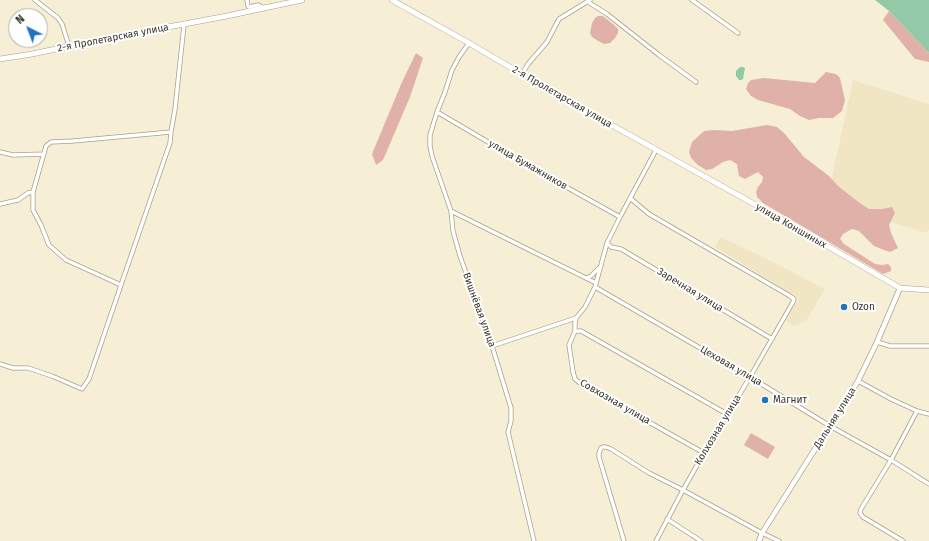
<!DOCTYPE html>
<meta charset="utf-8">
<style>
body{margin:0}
#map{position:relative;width:929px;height:541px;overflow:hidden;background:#f7efd5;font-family:"Fira Sans",sans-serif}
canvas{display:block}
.north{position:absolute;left:8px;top:8px;width:40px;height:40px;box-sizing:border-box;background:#fff;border:1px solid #afaeaa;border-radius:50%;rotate:318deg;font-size:11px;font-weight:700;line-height:16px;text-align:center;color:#37342a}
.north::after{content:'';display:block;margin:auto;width:14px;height:18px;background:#1f73c1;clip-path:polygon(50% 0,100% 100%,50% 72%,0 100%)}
</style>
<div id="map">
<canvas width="929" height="541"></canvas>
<div class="north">N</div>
</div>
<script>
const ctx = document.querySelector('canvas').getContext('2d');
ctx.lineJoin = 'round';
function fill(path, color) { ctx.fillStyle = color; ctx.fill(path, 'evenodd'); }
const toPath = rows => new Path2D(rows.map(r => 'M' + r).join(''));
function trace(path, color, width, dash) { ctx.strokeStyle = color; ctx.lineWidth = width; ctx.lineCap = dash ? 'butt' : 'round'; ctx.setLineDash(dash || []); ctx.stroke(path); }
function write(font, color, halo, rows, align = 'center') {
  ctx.font = font + ' "Fira Sans",sans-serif'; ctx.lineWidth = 4; ctx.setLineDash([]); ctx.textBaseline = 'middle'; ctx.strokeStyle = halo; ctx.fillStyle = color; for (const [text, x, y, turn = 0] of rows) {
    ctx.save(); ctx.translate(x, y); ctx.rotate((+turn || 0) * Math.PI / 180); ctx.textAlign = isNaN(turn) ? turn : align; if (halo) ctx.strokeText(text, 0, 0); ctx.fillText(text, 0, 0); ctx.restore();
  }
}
fill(toPath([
 [853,80,929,104,929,230,925,233,827,200],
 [721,237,771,261,825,289,806,321,794,326,786,320,799,298,715,247]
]), '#f0e6c4');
fill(toPath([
 [889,11,929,53,929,62,915,59,883,20],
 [598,16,603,16,614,25,618,29,618,33,615,38,610,43,604,44,598,41,592,37,590,33,592,23,595,18],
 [416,53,423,58,410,97,383,160,376,165,372,154,402,82],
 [826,72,836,74,840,78,845,100,842,111,833,118,819,118,809,120,800,116,790,109,758,100,751,96,746,89,748,83,751,80,764,78,815,83],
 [767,125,777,127,784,133,804,157,829,176,838,186,861,204,869,209,882,209,892,207,895,213,889,225,891,233,898,248,890,252,884,250,874,246,859,231,852,229,843,234,840,239,844,244,875,264,882,265,888,264,891,267,891,271,883,274,763,203,757,197,756,192,758,187,762,182,763,177,758,172,745,179,739,176,737,164,730,160,723,162,712,169,706,170,698,165,691,158,689,152,692,142,704,131,714,130,732,131],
 [751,433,775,447,768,459,744,445]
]), '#dfb1a9');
fill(toPath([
 [875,0,929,0,929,53,889,11],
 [740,67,743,67,745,68,743,79,741,80,739,80,736,76,736,71]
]), '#94c9a7');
const minor = toPath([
 [35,0,58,18,62,24,69,46],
 [247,0,248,6,249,7,258,5,264,8],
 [692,0,738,33],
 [588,2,607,14,659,55,696,82],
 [469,43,459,57,452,70,445,92,437,112,430,135,430,146,432,156,451,211,453,231,460,256,492,346,511,408,511,421,508,432,534,541],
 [522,74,528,64,547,42,559,19,590,0],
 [437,112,534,169,620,217],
 [171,132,73,141,51,142,46,146,33,192,33,210,41,225,49,245,66,260,121,285,170,143,171,132,175,109,184,25],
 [656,150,620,217,607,243,595,287,585,307,576,318,575,323,575,331,569,345,573,372,575,379,581,384,704,453],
 [0,152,13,155,44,154],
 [630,198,649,214,790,296,794,299,793,302,750,377,704,453,683,490,656,541],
 [0,204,18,200,28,193,33,192],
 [451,211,596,283],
 [607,243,611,247,621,249,772,339],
 [586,278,591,276,599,268],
 [595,287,750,377,830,426,891,460,929,484],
 [575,331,581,331,727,414],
 [877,342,890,346,929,346],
 [492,346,576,318],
 [0,364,13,368,28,368,52,376,82,389,89,379,121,285],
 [858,381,891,399,917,411,929,414],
 [667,519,701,541],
 [624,541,599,457,599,453,601,448,603,447,606,447,611,449,649,473,683,490,762,533,779,541],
 [903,541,863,517,860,513,861,509,891,460,917,411]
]);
const tertiary = toPath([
 [759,541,762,533,858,381,877,342,900,288]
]);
const secondary = toPath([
 [392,0,469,43,554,93,774,215,900,288,929,290],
 [0,59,32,54,109,38,227,16,264,8,302,0]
]);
trace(minor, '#a7a087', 5);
trace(tertiary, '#a7a087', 6);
trace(secondary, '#a7a087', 6);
trace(minor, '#fff', 3.5);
trace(tertiary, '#fff', 4.5);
trace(secondary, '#fff', 5);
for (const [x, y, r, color] of [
 [844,307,4,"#1f73c1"],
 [765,400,4,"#1f73c1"]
]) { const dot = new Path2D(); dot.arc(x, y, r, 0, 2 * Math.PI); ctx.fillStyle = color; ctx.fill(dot); trace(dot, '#fff', 1.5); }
write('10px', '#37342a', '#fff', [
 ["2-я Пролетарская улица",113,38,-11],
 ["2-я Пролетарская улица",562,97,30],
 ["улица Бумажников",528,165,30],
 ["улица Коншиных",791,226,30],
 ["Заречная улица",690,290,31],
 ["Вишнёвая улица",479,310,70],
 ["Цеховая улица",731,366,30],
 ["Совхозная улица",615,402,30],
 ["Дальняя улица",835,418,-58],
 ["Колхозная улица",718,430,-59]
]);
write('10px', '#37342a', '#fff', [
 ["Ozon",852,307],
 ["Магнит",773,400]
], 'left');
</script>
